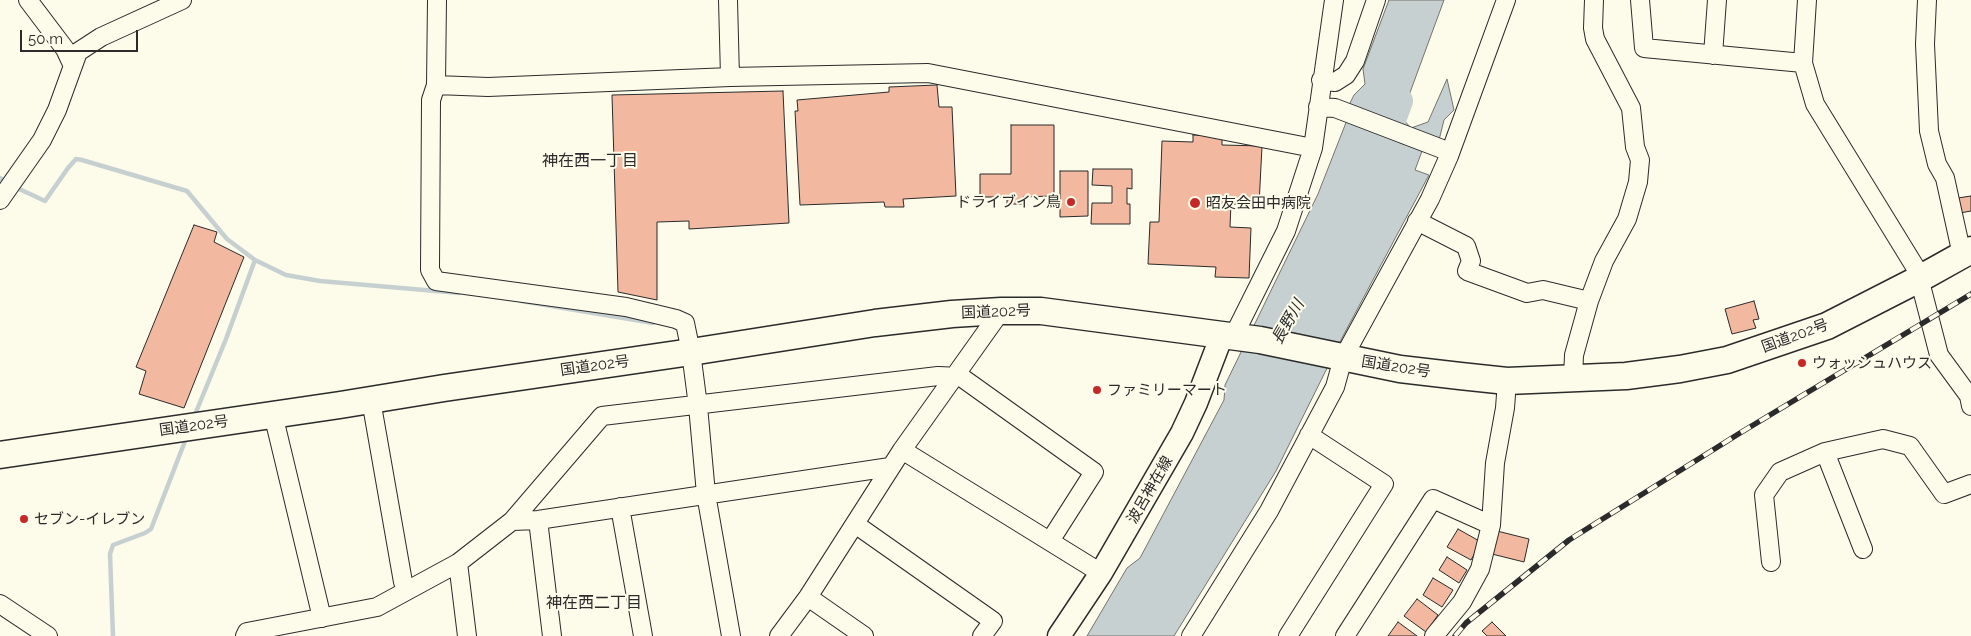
<!DOCTYPE html>
<meta charset="utf-8">
<style>
body{margin:0}
#map{position:relative;width:1971px;height:636px;overflow:hidden;background:#fdfbea;font-family:Raleway,sans-serif}
canvas{display:block}
.scale{position:absolute;left:20px;top:30px;width:118px;height:22px;box-sizing:border-box;border:2px solid #2b2b2b;border-top:0;padding-left:6px;font-size:15px;line-height:18px;white-space:nowrap;color:#2b2b2b;-webkit-text-stroke:4px #fdfbea;paint-order:stroke}
</style>
<div id="map">
<canvas width="1971" height="636"></canvas>
<div class="scale">50 m</div>
</div>
<script>
const ctx = document.querySelector('canvas').getContext('2d');
ctx.lineJoin = 'round';
function fill(path, color) { ctx.fillStyle = color; ctx.fill(path, 'evenodd'); }
const toPath = rows => new Path2D(rows.map(r => 'M' + r).join(''));
function trace(path, color, width, dash) { ctx.strokeStyle = color; ctx.lineWidth = width; ctx.lineCap = dash ? 'butt' : 'round'; ctx.setLineDash(dash || []); ctx.stroke(path); }
function write(font, color, halo, rows, align = 'center') {
  ctx.font = font + ' Raleway,"Noto Sans JP",sans-serif'; ctx.lineWidth = 4; ctx.setLineDash([]); ctx.textBaseline = 'middle'; ctx.strokeStyle = halo; ctx.fillStyle = color; for (const [text, x, y, turn = 0] of rows) {
    ctx.save(); ctx.translate(x, y); ctx.rotate((+turn || 0) * Math.PI / 180); ctx.textAlign = isNaN(turn) ? turn : align; if (halo) ctx.strokeText(text, 0, 0); ctx.fillText(text, 0, 0); ctx.restore();
  }
}
const water = toPath([
 [1389,0,1444,0,1401,117,1411,128,1428,122,1447,79,1454,110,1444,120,1439,140,1349,105,1354,95,1365,84,1363,69,1389,0],
 [1347,120,1375,131,1368,150,1387,158,1395,141,1422,151,1415,170,1429,175,1343,336,1276,471,1174,636,1087,636,1127,568,1140,558,1224,400,1225,385,1318,194,1347,120]
]);
fill(water, '#c7d0d0');
trace(water, '#74746e', 1);
trace(toPath([
 [0,178,8,183],
 [15,187,45,201,68,168,76,159,82,160,187,191,227,239,255,260,286,275,320,281,459,293],
 [521,301,653,323],
 [194,417,226,339,255,260],
 [113,636,110,554,113,545,145,533,151,529,187,436]
]), '#c7d0d0', 4.5);
trace(toPath([
 [1366,189,1399,101]
]), '#c7d0d0', 28);
const building = toPath([
 [937,85,939,107,952,107,956,196,903,199,904,207,885,207,884,202,800,205,795,111,798,111,797,100,889,92,889,87,937,85],
 [783,91,789,223,689,229,689,221,657,222,657,300,618,292,612,95,783,91],
 [1011,125,1054,125,1054,196,1023,197,1023,204,1007,204,1007,197,980,197,980,174,1011,174,1011,125],
 [1193,135,1222,136,1222,145,1262,146,1259,205,1231,204,1230,227,1251,228,1249,278,1215,277,1216,267,1148,264,1150,222,1159,222,1162,141,1193,142,1193,135],
 [1093,169,1132,169,1132,189,1127,188,1127,204,1130,204,1130,224,1091,224,1092,203,1112,203,1112,186,1092,185,1093,169],
 [1060,171,1088,171,1088,216,1060,217,1060,171],
 [1971,196,1971,211,1960,213,1958,198,1971,196],
 [194,225,217,232,214,242,244,257,184,408,139,394,146,371,136,367,194,225],
 [1754,301,1759,319,1753,320,1756,328,1732,334,1725,309,1754,301],
 [1458,529,1481,542,1471,560,1447,547,1458,529],
 [1497,531,1529,539,1524,562,1492,554,1497,531],
 [1447,557,1467,570,1459,583,1439,570,1447,557],
 [1433,578,1453,590,1442,607,1423,595,1433,578],
 [1417,599,1438,615,1426,632,1404,616,1417,599],
 [1398,622,1417,636,1388,636,1398,622],
 [1492,622,1506,636,1487,636,1482,631,1492,622]
]);
fill(building, '#f2b8a0');
trace(building, '#2b2b2b', 1);
const minor = toPath([
 [28,0,65,49,72,64],
 [437,0,436,85,488,87,730,77,928,73,1313,148],
 [728,0,730,77],
 [1640,0,1644,48,1803,63],
 [1807,0,1803,63,1815,104,1917,270,1939,355,1969,396,1971,406],
 [1927,0,1925,44,1929,131,1937,164,1945,178,1960,246,1965,253],
 [1713,55,1717,0],
 [1321,80,1335,82,1346,75,1355,61,1376,0],
 [436,85,431,100,430,270,436,281,626,307,676,319,685,323,691,352,698,406,706,494,731,636],
 [1318,107,1335,108,1450,152],
 [0,200,42,140,57,110,78,52,101,37,182,0],
 [1417,221,1466,246,1471,261,1467,271,1527,293,1543,290,1589,301],
 [1233,337,1286,231,1313,148,1334,0],
 [1573,379,1574,355,1589,301,1604,261,1627,219,1638,182,1640,160,1635,147,1631,108,1595,39,1593,28,1594,0],
 [371,400,403,582,408,590],
 [273,414,322,618],
 [902,450,1101,573],
 [1825,452,1863,549],
 [620,507,643,636],
 [538,520,552,636],
 [512,521,538,520,890,467],
 [855,524,993,621,982,636],
 [1771,562,1764,495,1780,472,1825,452,1883,439,1910,446,1944,494,1971,484],
 [458,563,467,636],
 [808,597,864,636],
 [0,604,48,636],
 [245,636,247,632,377,607,458,563,512,521,602,416,938,376,961,377,1094,472,1050,541],
 [779,636,808,597,902,450,1001,311],
 [1191,636,1269,511,1335,387,1343,358,1430,199,1449,156,1506,0],
 [1288,636,1384,484,1309,435],
 [1345,636,1433,499,1491,525],
 [1434,636,1462,602,1480,569,1491,525,1495,463,1505,408,1507,381]
]);
const major = toPath([
 [1059,636,1101,573,1182,433,1196,403,1222,335]
]);
const highway = toPath([
 [0,455,340,405,444,388,691,352,875,323,952,314,1001,311,1041,311,1260,340,1400,369,1460,376,1507,381,1626,376,1680,369,1727,360,1827,326,1919,279,1971,250]
]);
trace(minor, '#2b2b2b', 20);
trace(major, '#2b2b2b', 25);
trace(highway, '#2b2b2b', 29);
trace(minor, '#fdfbea', 18);
trace(major, '#fdfbea', 22);
trace(highway, '#fdfbea', 26);
const rail = toPath([
 [1455,636,1466,623,1569,540,1740,433,1971,294]
]);
trace(rail, '#2b2b2b', 5.5);
trace(rail, '#fdfbea', 4, [11]);
for (const [x, y, r, color] of [
 [1071,202,5,"#c62828"],
 [1195,203,6,"#c62828"],
 [1802,363,5,"#c62828"],
 [1097,390,5,"#c62828"],
 [24,519,5,"#c62828"]
]) { const dot = new Path2D(); dot.arc(x, y, r, 0, 2 * Math.PI); ctx.fillStyle = color; ctx.fill(dot); trace(dot, '#fdfbea', 2); }
write('15px', '#2b2b2b', '#fdfbea', [
 ["ドライブイン鳥",1061,202,"right"],
 ["昭友会田中病院",1206,203],
 ["ウォッシュハウス",1812,363],
 ["ファミリーマート",1107,390],
 ["セブン-イレブン",34,519]
], 'left');
write('15px', '#2b2b2b', '#fdfbea', [
 ["国道202号",996,312,-2],
 ["国道202号",1795,336,-20],
 ["国道202号",595,366,-8],
 ["国道202号",1396,367,9],
 ["国道202号",194,426,-8],
 ["波呂神在線",1150,490,-60]
]);
write('16px', '#2b2b2b', '#fdfbea', [
 ["神在西一丁目",590,161],
 ["神在西二丁目",594,603]
]);
write('italic 16px', '#2b2b2b', '#fdfbea', [
 ["長野川",1288,322,-60]
]);
</script>
